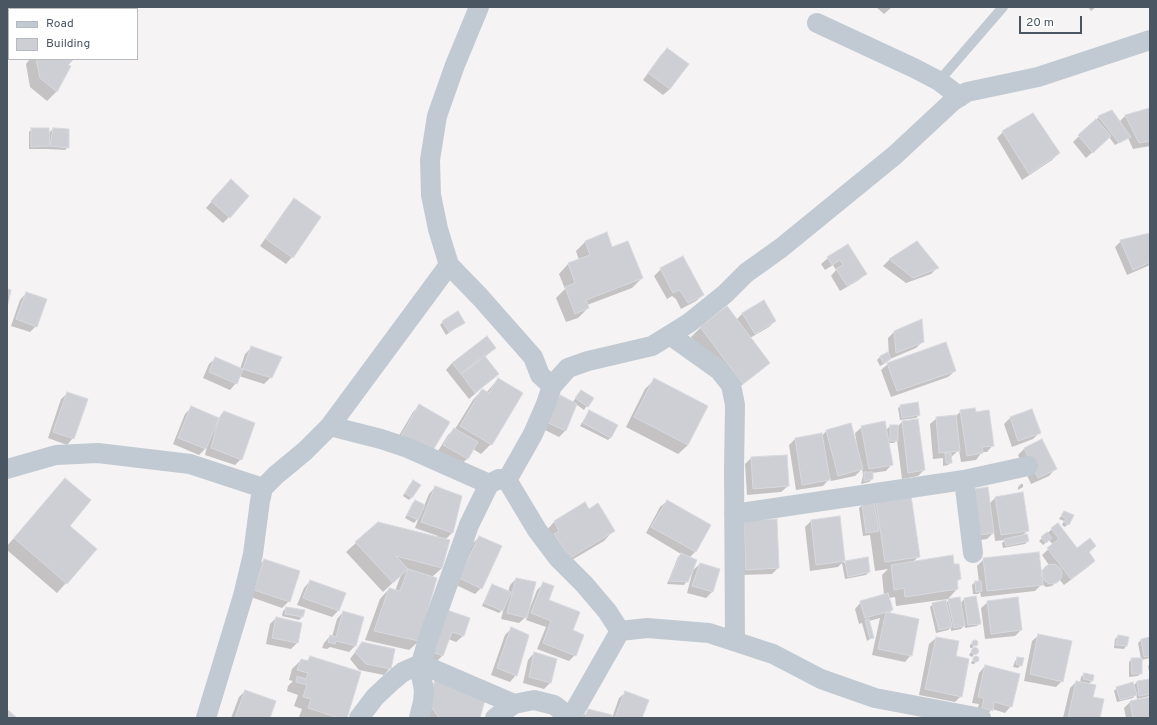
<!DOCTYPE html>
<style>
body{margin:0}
#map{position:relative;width:1157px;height:725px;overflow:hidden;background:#f5f3f3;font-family:Overpass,sans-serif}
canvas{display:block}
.frame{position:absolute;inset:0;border:8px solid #4a5661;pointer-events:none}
.legend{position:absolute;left:8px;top:8px;width:130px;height:52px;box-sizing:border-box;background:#fff;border:1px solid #b7bbc0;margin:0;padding:5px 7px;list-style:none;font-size:12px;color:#4a5661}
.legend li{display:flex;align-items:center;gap:8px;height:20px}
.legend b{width:20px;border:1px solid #b7bbc0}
.scale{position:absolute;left:1019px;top:16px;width:63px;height:18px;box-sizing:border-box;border:2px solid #4a5661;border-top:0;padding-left:5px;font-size:12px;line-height:14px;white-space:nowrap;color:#4a5661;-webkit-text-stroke:3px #fff;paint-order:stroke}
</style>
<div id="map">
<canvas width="1157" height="725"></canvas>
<div class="frame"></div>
<ul class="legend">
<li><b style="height:5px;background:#c1cad2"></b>Road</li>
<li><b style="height:11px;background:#cdcfd5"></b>Building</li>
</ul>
<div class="scale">20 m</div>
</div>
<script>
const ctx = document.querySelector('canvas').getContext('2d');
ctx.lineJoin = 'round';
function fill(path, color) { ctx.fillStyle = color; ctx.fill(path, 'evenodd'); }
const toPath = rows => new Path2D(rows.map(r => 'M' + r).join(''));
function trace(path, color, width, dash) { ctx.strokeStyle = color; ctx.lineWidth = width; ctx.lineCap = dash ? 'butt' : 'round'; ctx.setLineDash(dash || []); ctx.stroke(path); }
fill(toPath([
 [876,7,892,7,884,14],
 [1088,7,1096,7,1091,11],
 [667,49,687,64,670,89,663,95,643,80,660,56],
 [30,59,73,59,66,65,69,66,56,92,47,101,30,87,26,64],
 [1150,109,1150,146,1133,149,1128,138,1115,145,1109,137,1086,158,1073,142,1099,117,1119,122,1125,116],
 [32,129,49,133,53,129,68,147,65,150,47,149,29,149,29,132],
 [1003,132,1059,153,1052,160,1022,180,997,138],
 [224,187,229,217,223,223,206,208],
 [295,200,320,218,292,257,286,264,260,246,288,206],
 [1150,234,1150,265,1127,275,1115,247,1121,241],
 [585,242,642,278,632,288,587,305,588,308,578,318,566,322,556,298,565,289,559,274,568,264,579,260,576,251],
 [917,243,937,268,931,274,906,283,883,266,889,260],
 [848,245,865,274,859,280,840,291,831,276,836,270,833,265,825,270,821,264,828,258],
 [661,269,703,295,696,301,681,309,676,299,672,296,667,299,654,276],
 [26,293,36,326,30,332,11,326,20,300],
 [743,313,775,321,769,327,750,338,769,363,759,372,733,392,691,337,701,327,736,320],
 [443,322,464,322,446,335,440,325],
 [895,331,923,341,916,348,890,359,887,362,880,366,877,360,880,357,887,354,889,358,888,338],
 [487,338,494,348,485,357,498,374,469,399,446,370,452,363],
 [252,347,271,377,264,384,239,376,236,383,230,390,203,378,209,364,216,358,240,369,245,354],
 [888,364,955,371,948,377,891,397,881,370],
 [498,379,491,444,481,454,473,449,467,459,460,465,438,451,448,435,454,429,455,429,473,400,482,390,486,393],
 [654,380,688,445,678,454,626,427,645,389],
 [581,391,592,398,584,410,576,404,565,431,559,437,539,427,572,403],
 [68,393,73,438,67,445,48,438,61,399],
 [420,405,423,461,394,444,413,412],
 [901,406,919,415,916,418,900,420,898,408],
 [192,407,218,419,225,412,241,459,235,465,205,455,207,447,199,455,173,444,185,414],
 [589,411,611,437,608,440,580,426],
 [961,411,993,445,987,452,982,452,976,460,961,462,959,450,951,457,951,462,948,465,943,466,943,458,933,459,930,424,937,418,955,417],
 [1010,418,1039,433,1033,439,1012,447,1004,424],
 [902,422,924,470,918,476,902,479,897,440,894,443,888,443,892,464,886,471,872,473,872,479,869,482,861,484,863,475,862,469,855,476,831,481,830,478,823,486,796,490,789,445,795,439,821,434,822,436,827,430,856,445,857,445,855,433,862,427,886,430,890,426,898,426],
 [1042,440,1055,469,1049,476,1031,484,1018,455,1024,449],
 [751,458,788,486,781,492,747,495,745,464],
 [65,479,68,526,66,583,57,593,7,550,7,546],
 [410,484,412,497,409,500,403,496],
 [1021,484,1023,484,1023,487,1018,490,1018,487],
 [435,487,460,496,452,533,445,540,442,568,432,577,419,641,409,650,365,640,380,599,389,589,395,591,401,575,383,592,346,552,378,523,437,538,438,536,415,528,419,517,414,523,405,518,412,504,415,501,424,506,429,494],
 [996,497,1027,531,1022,536,1028,541,1025,544,1003,548,1002,543,1005,540,995,541,994,532,987,539,966,542,989,504],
 [667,501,710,526,695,552,690,557,687,581,684,585,667,584,678,557,681,554,646,533,660,507],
 [876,502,919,556,913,562,953,565,960,579,956,583,957,589,948,599,896,606,895,597,889,598,892,610,888,614,911,655,905,662,872,655,880,618,869,621,873,637,867,641,862,623,859,624,855,609,861,602,884,595,882,575,888,569,875,571,870,535,863,536,859,508,862,505,874,505],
 [585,504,589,510,613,531,604,541,560,567,545,532,554,522],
 [1064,512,1068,524,1065,527,1062,525,1064,521,1059,519],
 [839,517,844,563,867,558,869,572,866,575,845,579,842,563,838,567,810,571,805,527,811,521],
 [744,521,778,568,772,574,740,575],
 [1052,529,1076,549,1095,546,1088,553,1094,561,1088,567,1064,585,1059,579,1052,586,1046,587,1042,584,1035,591,981,597,980,592,978,594,973,594,972,585,975,582,979,582,977,566,984,559,1040,572,1047,566,1049,565,1042,555,1053,545,1049,540,1043,545,1039,541],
 [479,537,481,588,475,594,454,584,473,543],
 [264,560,289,601,282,608,248,596,258,566],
 [700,564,718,570,712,592,706,598,687,593,693,570],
 [516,579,527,612,528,613,537,590,544,583,548,601,572,631,575,655,569,661,537,649,546,627,526,620,527,616,519,623,501,619,504,608,499,613,482,606,490,588,492,585,508,592,510,585],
 [310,581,344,594,338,611,332,617,297,605,304,588],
 [976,597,980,623,977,626,965,628,965,625,961,629,951,631,951,628,948,630,936,633,930,607,933,604,946,603,949,600,960,604,964,599],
 [988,602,1021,630,1015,636,985,639,981,608],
 [286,608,302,617,299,620,282,616,283,611],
 [343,612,363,618,355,646,349,652,330,647,327,649,322,648,324,643,330,636,332,637,337,619],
 [276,618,297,643,291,649,266,644,270,624],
 [469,618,463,636,456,642,448,639,442,656,436,662,421,657],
 [511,629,516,675,510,682,491,675,505,635],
 [1039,635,1062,681,1056,687,1024,681,1032,641],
 [1118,636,1126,646,1124,649,1114,648,1115,639],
 [936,638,955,657,961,696,955,702,919,695,929,644],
 [1150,638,1150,658,1141,660,1141,673,1138,676,1129,677,1129,662,1132,659,1141,659,1138,643,1141,640],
 [975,641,976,642,975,645,972,648,970,648,970,645],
 [362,643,390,668,384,675,359,670,350,659],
 [973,649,975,649,977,651,972,657,970,656,969,655],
 [534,653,550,683,544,689,523,683,528,660],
 [311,657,346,718,299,717,302,709,294,706,298,695,287,691,288,686,293,681,289,680,292,669,301,660,306,661],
 [975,657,978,659,974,664,972,664,971,663],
 [1018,658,1021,665,1018,668,1013,667,1015,661],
 [1150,664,1150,677,1148,666],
 [985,666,1011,706,1005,713,992,709,985,717,976,714,979,704,972,703,979,673],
 [1084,674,1092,681,1088,684,1099,718,1063,718,1070,688,1076,682,1080,683,1081,677],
 [437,680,479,718,423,718,427,689],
 [1150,680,1150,696,1137,699,1136,694,1133,698,1117,702,1114,691,1117,688,1133,686,1137,682],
 [245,691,269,718,231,718,239,697],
 [626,692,641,718,612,718,619,698],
 [1150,698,1150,718,1126,718,1124,708,1130,702],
 [588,711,611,718,581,718]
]), '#0003');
const building = toPath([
 [667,48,689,64,670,89,648,73,667,48],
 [36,59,74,59,68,65,71,66,57,92,40,78,36,59],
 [1150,108,1150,141,1139,143,1125,115,1150,108],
 [1112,110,1131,137,1119,143,1098,116,1112,110],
 [1033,113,1060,153,1029,174,1002,131,1033,113],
 [1096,119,1111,136,1093,153,1078,135,1096,119],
 [31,128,49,128,50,146,31,147,31,128],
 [53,128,69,129,69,148,50,146,53,128],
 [231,179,249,196,230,218,211,201,231,179],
 [294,198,321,217,293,258,266,239,294,198],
 [607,232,612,247,628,241,643,278,586,300,589,308,575,314,565,287,575,283,568,263,590,255,585,241,607,232],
 [1150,233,1150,262,1133,270,1120,240,1150,233],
 [917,241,939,268,913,278,889,259,917,241],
 [848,244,867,274,847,286,836,269,843,265,840,260,832,265,827,257,848,244],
 [683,256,704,295,688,303,682,293,679,290,673,293,660,268,683,256],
 [7,289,11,290,7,308,7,289],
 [26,292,47,299,37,327,16,319,26,292],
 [764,300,776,321,755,334,742,313,764,300],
 [727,306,770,363,743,384,700,327,727,306],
 [458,311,465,323,449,332,442,321,458,311],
 [922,319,924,342,896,353,894,331,922,319],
 [487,336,496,348,461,374,452,363,487,336],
 [946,342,956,371,897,391,887,363,946,342],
 [251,346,282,357,272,378,243,369,251,346],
 [888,352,891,359,883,363,880,356,888,352],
 [484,355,499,374,475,393,461,374,484,355],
 [215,357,243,369,237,384,209,372,215,357],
 [498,378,523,393,492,445,460,426,482,389,489,393,498,378],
 [654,378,708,406,688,445,634,417,654,378],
 [581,390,594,398,588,407,575,398,581,390],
 [67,392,88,399,74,439,53,432,67,392],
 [560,395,577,404,566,431,544,421,560,395],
 [918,402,920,415,902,418,900,405,918,402],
 [419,404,450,422,430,455,400,438,419,404],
 [191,406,219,418,206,449,178,438,191,406],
 [975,408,976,412,989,410,994,446,982,447,983,453,967,456,960,410,975,408],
 [1032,409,1041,433,1018,441,1010,417,1032,409],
 [589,410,618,425,611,438,583,423,589,410],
 [224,411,255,423,242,460,211,448,219,418,224,411],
 [956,415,960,451,939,453,936,417,956,415],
 [918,419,925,470,908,473,902,421,918,419],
 [885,421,893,465,869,469,861,426,885,421],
 [851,423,863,469,838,476,826,430,851,423],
 [890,425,898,425,898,441,890,441,890,425],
 [454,428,478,442,468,459,443,445,454,428],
 [822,433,830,480,802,485,795,438,822,433],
 [1042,439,1057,469,1038,478,1024,448,1042,439],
 [945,453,951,453,952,463,946,463,945,453],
 [787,455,789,486,753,489,751,457,787,455],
 [864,472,873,472,873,479,864,481,864,472],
 [65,478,91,500,70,526,97,549,67,584,14,538,65,478],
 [413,480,421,485,412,498,405,493,413,480],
 [435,486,462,496,453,533,421,522,435,486],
 [988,487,994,533,973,536,967,490,988,487],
 [1023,492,1029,531,1001,535,995,497,1023,492],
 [911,496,920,557,885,562,876,501,911,496],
 [415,500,425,505,418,520,407,515,415,500],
 [667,500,711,525,696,552,651,527,667,500],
 [585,502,589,509,598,503,615,531,570,558,554,534,559,531,554,521,585,502],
 [874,502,879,531,866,533,862,504,874,502],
 [1064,511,1074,515,1069,525,1064,522,1066,518,1061,516,1064,511],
 [840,516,845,561,816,565,811,520,840,516],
 [777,519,779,568,746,570,744,520,777,519],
 [378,522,450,540,442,568,396,556,408,569,393,583,355,542,378,522],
 [1058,523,1077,548,1090,538,1096,546,1089,552,1095,561,1071,579,1047,548,1059,539,1051,528,1058,523],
 [1047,532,1052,538,1046,543,1041,537,1047,532],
 [1027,534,1029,541,1006,546,1004,539,1027,534],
 [479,536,502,546,482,589,459,578,479,536],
 [1039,552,1043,585,987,591,983,558,1039,552],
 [681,553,697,560,688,582,669,581,681,553],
 [953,555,954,564,959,564,961,579,957,580,958,589,905,597,904,588,894,590,891,565,953,555],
 [868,557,870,572,848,577,845,561,868,557],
 [264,559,300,571,290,602,254,590,264,559],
 [700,563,720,569,713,592,692,586,700,563],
 '1042 574a10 10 0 1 1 20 0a10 10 0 1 1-20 0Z',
 [408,569,437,578,419,641,374,631,389,588,400,591,408,569],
 [516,578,536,582,527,618,507,613,516,578],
 [310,580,346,593,339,611,303,598,310,580],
 [975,581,981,581,982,591,976,592,975,581],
 [543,582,554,586,549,600,580,612,573,630,584,635,576,656,543,643,551,621,531,613,543,582],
 [492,584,511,592,503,611,484,603,492,584],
 [888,593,893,610,865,618,860,601,888,593],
 [976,596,981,624,968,625,964,598,976,596],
 [960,597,965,626,954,628,948,599,960,597],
 [1018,597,1022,630,991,634,987,601,1018,597],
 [946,600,952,627,939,630,932,603,946,600],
 [286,607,305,610,303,617,285,614,286,607],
 [441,608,470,618,464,636,452,632,443,656,427,650,441,608],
 [343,611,364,617,356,646,336,641,335,644,328,642,330,635,336,637,343,611],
 [886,612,919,619,912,656,878,649,886,612],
 [276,617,302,623,298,643,272,638,276,617],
 [869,619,874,638,870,639,865,620,869,619],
 [511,627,529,635,517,676,497,668,511,627],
 [1038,634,1072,641,1063,682,1030,674,1038,634],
 [1118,635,1129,637,1127,646,1116,645,1118,635],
 [936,637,959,641,956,656,969,659,962,697,925,689,936,637],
 [1150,637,1150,656,1144,657,1141,639,1150,637],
 '972 643a3 3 0 1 1 6 0a3 3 0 1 1-6 0Z',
 [362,642,395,649,391,669,366,664,355,652,362,642],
 '971.5 651a3.5 3.5 0 1 1 7 0a3.5 3.5 0 1 1-7 0Z',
 [534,652,557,659,551,683,529,677,534,652],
 [310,656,361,672,347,718,339,718,308,708,311,699,303,697,307,685,296,682,297,676,306,679,308,673,297,670,301,659,308,661,310,656],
 '973 659a3 3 0 1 1 6 0a3 3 0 1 1-6 0Z',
 [1017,657,1024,658,1022,666,1016,664,1017,657],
 [1131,658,1142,658,1142,674,1132,674,1131,658],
 [985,665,1020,674,1012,707,994,702,993,711,982,708,984,698,978,697,985,665],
 [1084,673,1094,675,1093,681,1083,679,1084,673],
 [436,678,485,700,480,718,439,718,427,701,436,678],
 [1150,679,1150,694,1139,696,1137,681,1150,679],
 [1076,681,1096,685,1093,697,1104,699,1100,718,1068,718,1076,681],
 [1133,682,1137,695,1120,700,1116,687,1133,682],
 [245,690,276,701,270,718,235,718,245,690],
 [625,691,649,700,642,718,615,718,625,691],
 [1150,697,1150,718,1133,718,1130,701,1150,697],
 [7,709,17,718,7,718,7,709],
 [588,709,612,715,612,718,585,718,588,709]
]);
fill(building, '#cdcfd5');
trace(building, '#d7d9de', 1);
trace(toPath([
 [939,81,1003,7]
]), '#c1cad2', 10);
trace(toPath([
 [479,7,455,65,437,116,430,160,431,195,438,229,449,265,480,297,533,357,540,375,552,386],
 [817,23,914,68,939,81,960,97],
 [670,335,719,370,731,385,735,405,734,470,735,641],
 [330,426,381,439,408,448,489,484],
 [7,469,56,455,98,453,190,464,263,488],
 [964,480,973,553],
 [734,514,964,480,1028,466],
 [620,631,607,611,584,584,558,558,537,530,507,480,533,434,546,404,552,386,568,368,588,361,652,346,689,323,725,294,746,273,781,248,895,155,953,101,967,92,1038,77,1150,40],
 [571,717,620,631,647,628,709,633,773,654,821,679,875,698,981,718],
 [206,718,243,596,253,554,260,501,263,488,276,475,305,451,330,426,449,265],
 [359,718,375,697,392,681,403,672,421,664,514,704],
 [419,718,423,702,424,690,421,675,421,664,428,639,469,525,489,484,499,479,507,480],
 [495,718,514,704,534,700,554,705,571,718]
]), '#c1cad2', 20);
</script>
